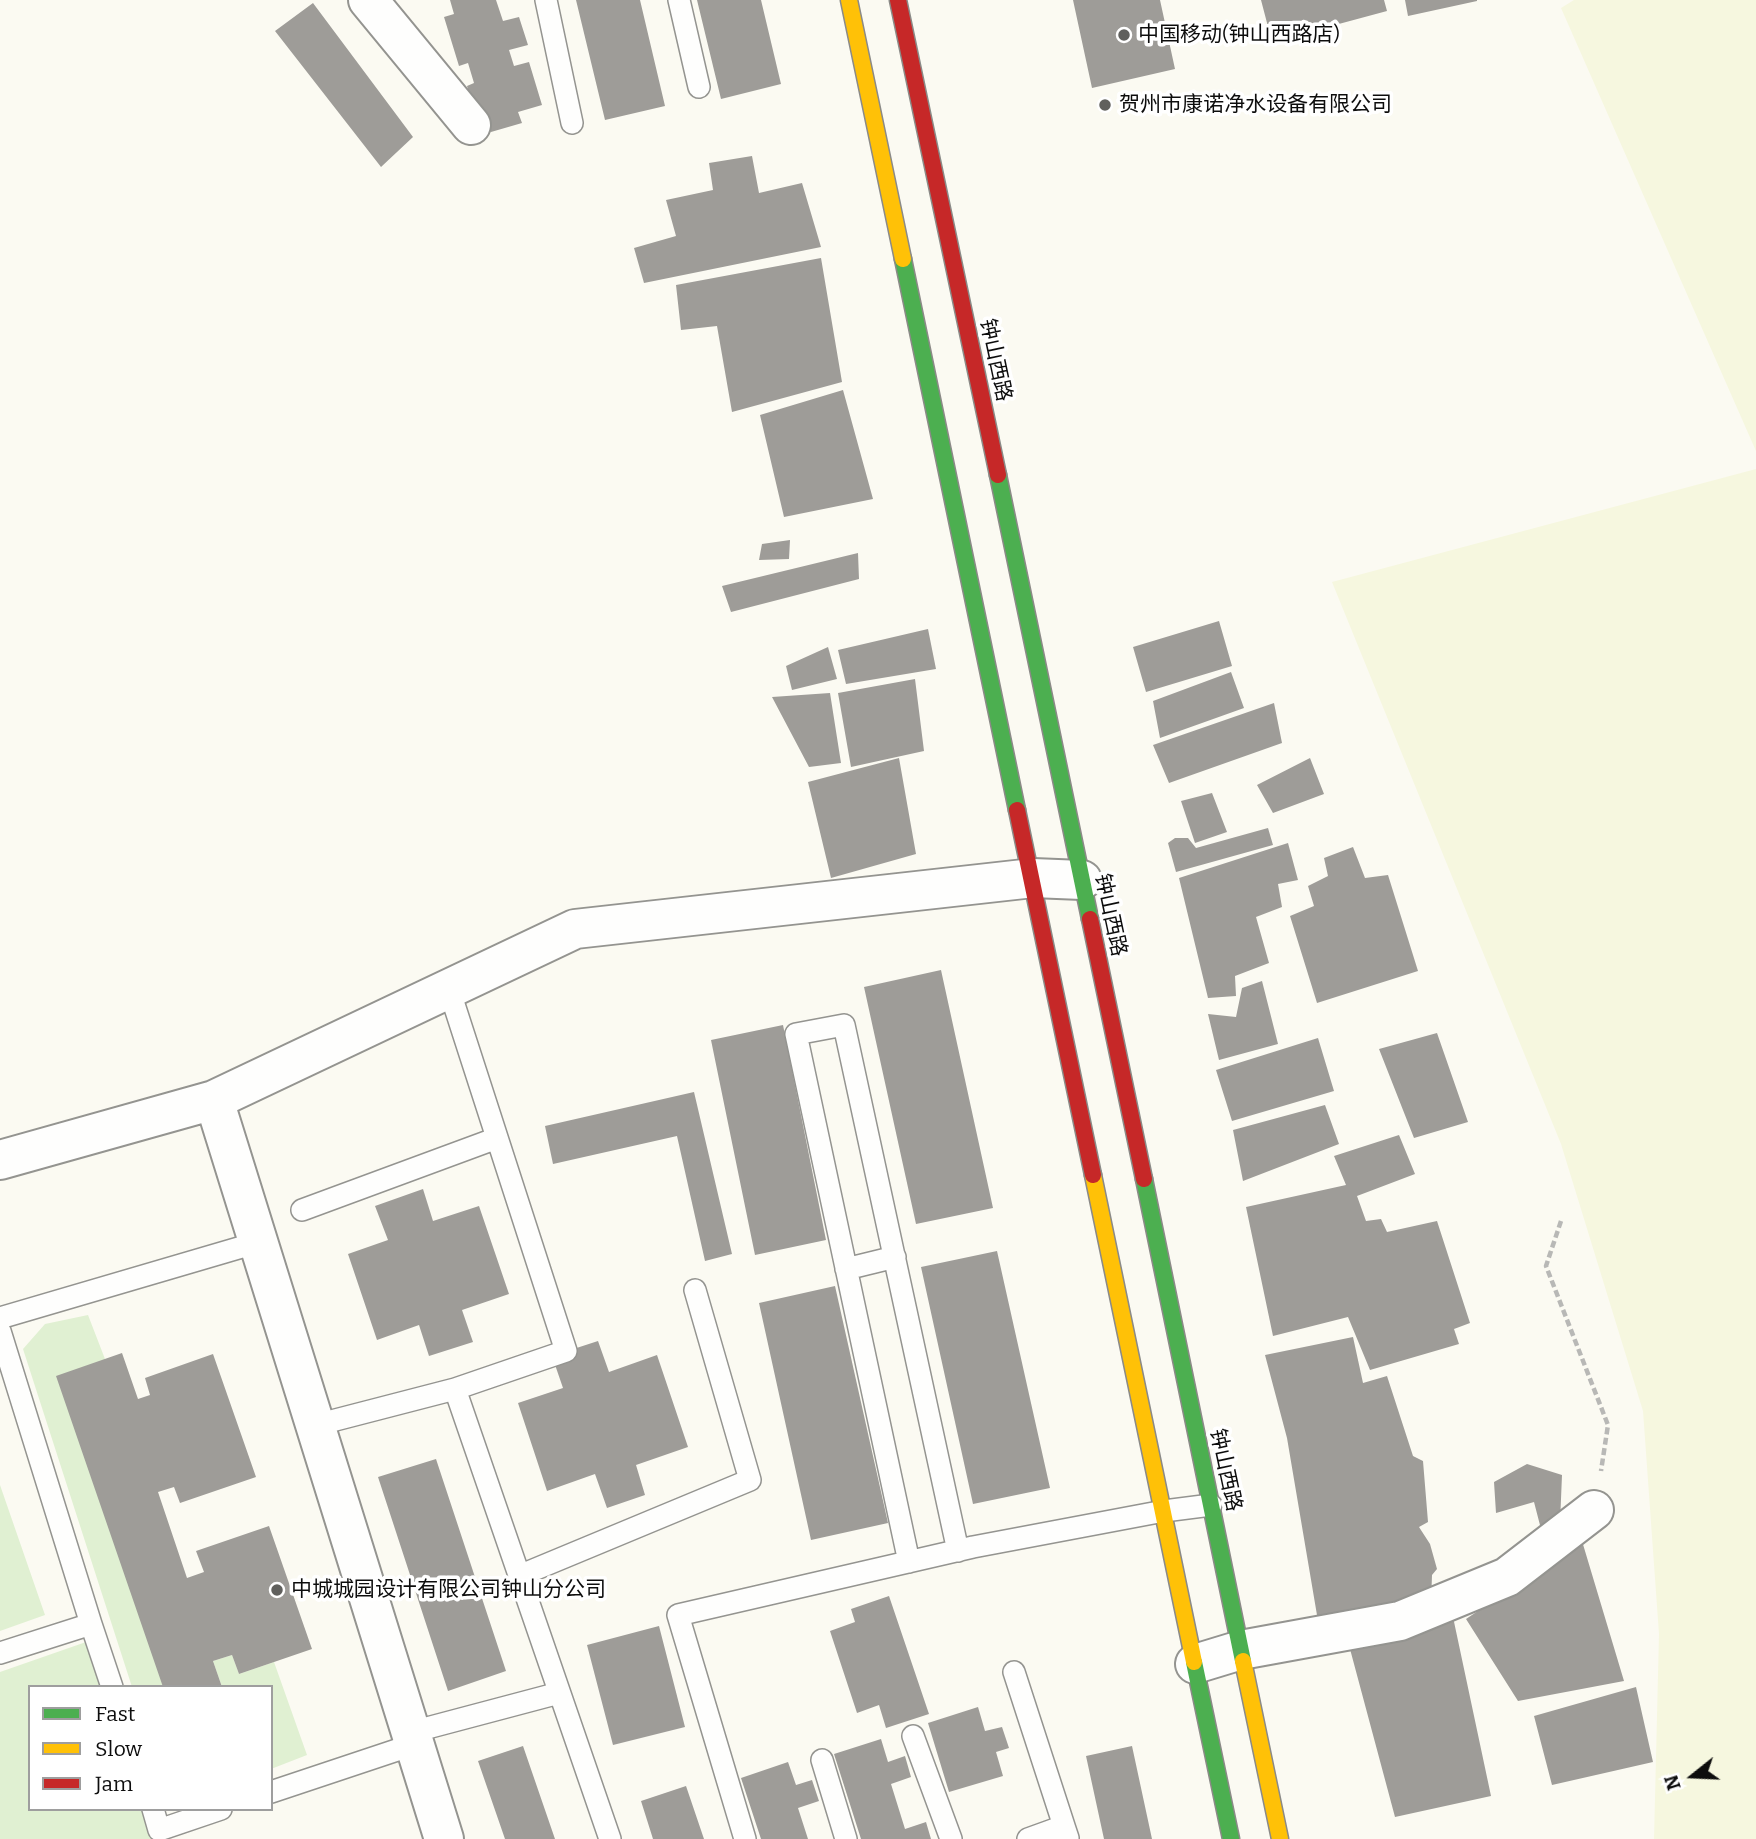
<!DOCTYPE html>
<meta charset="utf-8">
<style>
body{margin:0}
#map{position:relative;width:1756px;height:1839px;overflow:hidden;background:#fbfaf2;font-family:Bitter,serif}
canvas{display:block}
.legend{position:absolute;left:28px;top:1685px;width:245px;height:126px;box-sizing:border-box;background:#fff;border:2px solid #9e9e9e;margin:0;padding:9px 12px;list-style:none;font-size:21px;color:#0d0d0d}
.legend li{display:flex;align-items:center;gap:14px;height:35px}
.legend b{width:35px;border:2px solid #9e9e9e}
.north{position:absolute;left:1658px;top:1741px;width:70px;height:70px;-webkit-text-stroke:5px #fff;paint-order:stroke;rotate:252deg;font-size:19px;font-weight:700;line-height:28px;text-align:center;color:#0d0d0d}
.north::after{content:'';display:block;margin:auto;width:24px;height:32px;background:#0d0d0d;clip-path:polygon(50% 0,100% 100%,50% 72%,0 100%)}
</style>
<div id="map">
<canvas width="1756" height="1839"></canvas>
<ul class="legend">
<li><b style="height:9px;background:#4caf50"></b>Fast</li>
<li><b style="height:9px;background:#ffc107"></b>Slow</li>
<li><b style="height:9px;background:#c62828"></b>Jam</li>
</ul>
<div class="north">N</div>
</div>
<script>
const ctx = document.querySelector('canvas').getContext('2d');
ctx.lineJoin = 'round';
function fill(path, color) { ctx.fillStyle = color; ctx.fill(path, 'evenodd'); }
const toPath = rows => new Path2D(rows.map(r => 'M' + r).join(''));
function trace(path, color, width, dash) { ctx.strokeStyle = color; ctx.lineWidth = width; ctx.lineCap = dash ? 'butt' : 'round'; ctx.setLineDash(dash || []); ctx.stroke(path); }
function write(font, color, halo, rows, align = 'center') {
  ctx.font = font + ' Bitter,"Noto Sans SC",serif'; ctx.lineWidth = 7; ctx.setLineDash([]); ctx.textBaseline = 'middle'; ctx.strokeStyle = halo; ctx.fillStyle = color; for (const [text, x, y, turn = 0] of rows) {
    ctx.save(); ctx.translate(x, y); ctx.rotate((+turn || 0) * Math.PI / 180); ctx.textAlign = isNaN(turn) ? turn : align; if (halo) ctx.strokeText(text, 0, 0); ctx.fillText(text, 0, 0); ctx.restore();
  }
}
fill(toPath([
 [1574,0,1756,0,1756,451,1561,8],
 [1756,469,1756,1839,1654,1839,1659,1634,1643,1411,1561,1144,1332,582]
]), '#f6f7df');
fill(toPath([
 [88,1315,105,1359,163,1687,132,1687,23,1349,45,1324],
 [0,1485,45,1615,0,1631],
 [86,1642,101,1687,30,1687,30,1809,142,1809,153,1839,0,1839,0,1672],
 [232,1655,239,1674,274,1662,307,1755,271,1769,271,1687,222,1687,213,1661]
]), '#e0f0d2');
fill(toPath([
 [450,0,496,0,503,21,519,17,528,45,509,50,514,66,529,62,542,105,518,112,522,123,491,132,486,115,476,117,467,86,474,83,468,63,459,66,444,17,454,14],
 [576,0,640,0,665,106,605,120],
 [697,0,761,0,781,84,721,99],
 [1073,0,1160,0,1175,69,1092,88],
 [1261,0,1384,0,1387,11,1272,42],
 [1405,0,1477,0,1477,1,1408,16],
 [313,3,413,137,381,167,275,31],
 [752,156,759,193,802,183,821,247,644,283,634,248,676,236,666,200,713,190,709,163],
 [821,258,842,382,732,412,717,326,681,330,676,285],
 [843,390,873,499,784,517,760,415],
 [790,540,789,559,759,560,762,544],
 [858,553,859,579,731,612,722,586],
 [1219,621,1232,666,1146,692,1133,647],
 [928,629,936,669,846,684,838,650],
 [828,647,837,679,792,690,786,666],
 [1231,672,1244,708,1160,738,1153,701],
 [915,679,924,751,851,767,838,693],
 [830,693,841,763,809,767,772,697],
 [1274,703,1282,743,1169,783,1153,745],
 [899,758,916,854,831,878,808,782],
 [1310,758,1324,794,1273,813,1257,785],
 [1212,793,1227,832,1195,843,1181,801],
 [1268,828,1273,845,1176,872,1168,843,1175,838,1188,838,1196,848],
 [1288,843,1298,880,1278,884,1282,907,1256,917,1269,963,1235,976,1236,996,1208,998,1179,878],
 [1353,847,1365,878,1388,875,1418,971,1317,1003,1290,916,1314,906,1308,886,1328,876,1324,858],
 [941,970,993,1208,916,1224,864,987],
 [1262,981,1278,1044,1219,1060,1208,1014,1236,1017,1242,988],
 [783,1025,826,1240,755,1255,711,1040],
 [1437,1033,1468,1122,1414,1138,1379,1049],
 [1318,1038,1334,1091,1232,1121,1216,1070],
 [694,1092,732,1254,705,1261,677,1136,553,1164,545,1126],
 [1325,1105,1339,1144,1243,1181,1233,1130],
 [1399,1135,1415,1174,1357,1196,1366,1221,1381,1219,1387,1232,1437,1221,1470,1323,1454,1329,1459,1344,1370,1370,1348,1317,1273,1336,1246,1207,1346,1185,1334,1156],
 [423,1189,433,1221,479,1206,509,1294,462,1310,473,1342,429,1356,419,1325,377,1340,348,1254,388,1240,375,1206],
 [997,1251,1050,1488,973,1504,921,1267],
 [835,1286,888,1523,811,1540,759,1303],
 [1353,1337,1363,1383,1387,1376,1413,1456,1423,1461,1428,1522,1419,1527,1430,1544,1437,1569,1432,1575,1431,1604,1318,1621,1287,1438,1265,1355],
 [598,1341,609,1372,657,1355,688,1447,636,1465,645,1495,607,1508,595,1474,547,1491,518,1403,563,1388,552,1356],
 [122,1353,138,1399,150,1395,145,1378,213,1354,256,1477,180,1503,174,1487,158,1492,187,1578,204,1572,196,1551,269,1526,312,1649,239,1674,232,1655,213,1661,222,1687,163,1687,56,1376],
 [436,1459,506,1671,448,1691,378,1477],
 [1527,1464,1562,1475,1560,1523,1541,1529,1534,1502,1496,1513,1494,1482],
 [1582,1541,1624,1681,1518,1701,1466,1619],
 [889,1596,929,1714,886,1728,879,1705,857,1713,830,1631,855,1622,851,1609],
 [1453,1617,1491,1796,1395,1817,1350,1649],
 [659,1626,685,1727,613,1745,587,1645],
 [1636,1687,1653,1762,1552,1785,1534,1716],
 [978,1707,985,1731,1002,1727,1009,1748,996,1752,1003,1776,949,1792,928,1723],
 [881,1739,888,1762,905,1756,911,1777,891,1784,905,1829,926,1822,931,1839,861,1839,834,1754],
 [523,1746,555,1839,505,1839,478,1761],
 [1132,1746,1152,1839,1104,1839,1086,1756],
 [788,1762,796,1785,812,1780,819,1801,798,1808,808,1839,761,1839,741,1778],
 [686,1786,704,1839,653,1839,641,1801]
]), '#9e9c98');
const lane = toPath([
 [546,0,572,123],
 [679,0,699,87],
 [449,989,566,1351,455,1389,610,1839],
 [302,1210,497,1138],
 [846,1269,895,1257],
 [0,1318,259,1242],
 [0,1331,91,1624,0,1653],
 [316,1425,455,1389],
 [909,1562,796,1034,844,1025,958,1551],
 [519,1576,750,1480,695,1290],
 [91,1624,112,1687],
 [1014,1672,1064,1826],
 [412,1732,559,1693],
 [913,1736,951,1839],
 [822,1760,846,1839],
 [271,1792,415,1744],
 [153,1809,159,1830,221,1809],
 [745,1839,678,1615,973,1547,1164,1511,1211,1505],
 [1028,1839,1064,1826,1068,1838]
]);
const street = toPath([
 [368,0,471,125],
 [214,1100,444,1839],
 [0,1160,214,1100,575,929,1033,878,1082,880],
 [1195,1664,1241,1650,1400,1621,1507,1577,1594,1510]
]);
const fast = toPath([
 [903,259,1017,810],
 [998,475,1090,919],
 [1144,1179,1243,1661],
 [1194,1662,1231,1839]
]);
const slow = toPath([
 [849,0,903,259],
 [1093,1175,1194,1662],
 [1243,1661,1280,1839]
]);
const jam = toPath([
 [898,0,998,475],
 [1017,810,1093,1175],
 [1090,919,1144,1179]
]);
trace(lane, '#949490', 24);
trace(street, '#949490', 42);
trace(fast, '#8b8a87', 19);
trace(slow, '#8b8a87', 19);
trace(jam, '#8b8a87', 19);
trace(toPath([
 [1561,1221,1546,1266,1608,1425,1601,1471]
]), '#b8b8b6', 4.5, [7, 3.5]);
trace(lane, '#fefefd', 21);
trace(street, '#fefefd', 38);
trace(fast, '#4caf50', 16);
trace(slow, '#ffc107', 16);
trace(jam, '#c62828', 16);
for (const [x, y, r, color] of [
 [1124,35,7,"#60605d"],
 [1105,105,7,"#60605d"],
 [277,1590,7,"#60605d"]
]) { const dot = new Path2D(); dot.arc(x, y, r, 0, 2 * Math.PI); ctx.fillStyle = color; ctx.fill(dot); trace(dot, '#fff', 2.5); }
write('21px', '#0d0d0d', '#fff', [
 ["中国移动(钟山西路店)",1138,35],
 ["贺州市康诺净水设备有限公司",1119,105],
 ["中城城园设计有限公司钟山分公司",291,1590]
], 'left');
write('21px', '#0d0d0d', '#fff', [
 ["钟山西路",995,360,78],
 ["钟山西路",1110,915,78],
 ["钟山西路",1225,1470,78]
]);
</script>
